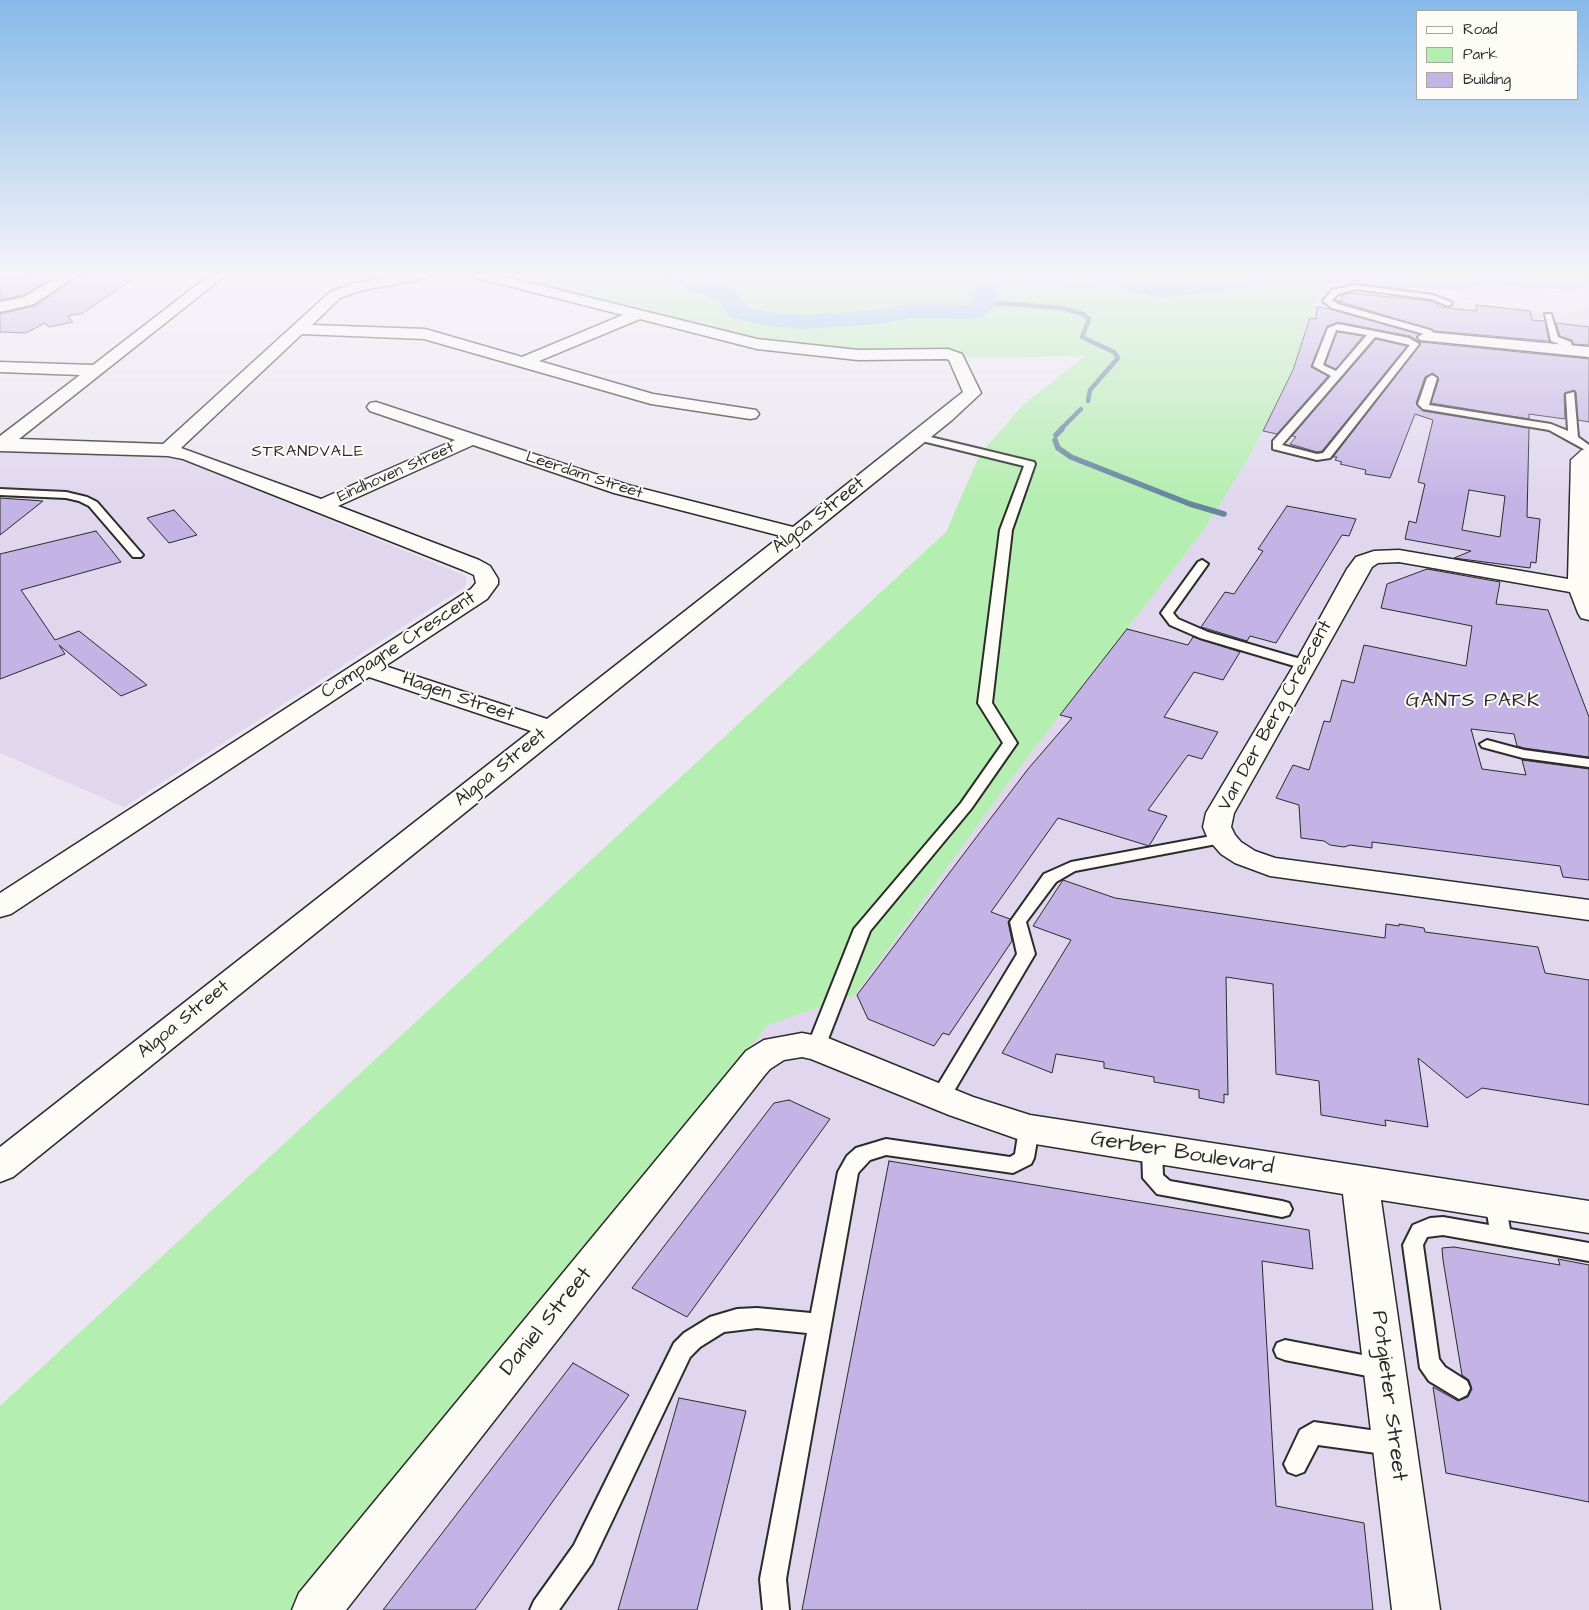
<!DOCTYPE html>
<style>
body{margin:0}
#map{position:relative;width:1589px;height:1610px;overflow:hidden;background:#ece6f2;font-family:"Architects Daughter",sans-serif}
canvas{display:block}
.legend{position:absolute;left:1416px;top:10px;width:162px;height:90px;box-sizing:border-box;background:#fdfcf7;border:1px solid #a9a8a5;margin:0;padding:6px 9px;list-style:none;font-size:15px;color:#2b2b2b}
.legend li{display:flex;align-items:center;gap:10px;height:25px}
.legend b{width:25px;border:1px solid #a9a8a5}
</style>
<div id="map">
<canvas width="1589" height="1610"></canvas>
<ul class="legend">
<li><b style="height:6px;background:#fdfcf7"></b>Road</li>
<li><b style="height:14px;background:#b5eeb1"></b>Park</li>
<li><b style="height:14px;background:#c4b4e5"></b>Building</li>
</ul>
</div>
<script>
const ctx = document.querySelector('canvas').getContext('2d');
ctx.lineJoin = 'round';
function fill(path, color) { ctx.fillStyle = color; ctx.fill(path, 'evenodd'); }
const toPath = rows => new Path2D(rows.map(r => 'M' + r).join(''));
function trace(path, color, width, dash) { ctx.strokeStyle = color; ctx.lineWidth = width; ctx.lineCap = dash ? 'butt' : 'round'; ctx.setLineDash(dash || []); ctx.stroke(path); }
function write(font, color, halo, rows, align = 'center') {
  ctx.font = font + ' "Architects Daughter",sans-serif'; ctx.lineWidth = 4; ctx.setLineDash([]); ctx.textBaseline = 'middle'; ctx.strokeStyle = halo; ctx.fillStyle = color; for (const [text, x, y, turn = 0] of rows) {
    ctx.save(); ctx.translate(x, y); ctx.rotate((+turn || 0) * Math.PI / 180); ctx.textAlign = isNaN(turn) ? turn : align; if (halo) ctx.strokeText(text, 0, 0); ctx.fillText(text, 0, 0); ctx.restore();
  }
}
fill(toPath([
 [1323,280,1442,295,1468,303,1564,314,1589,305,1589,1610,290,1610,768,1025,855,995,1020,767,1203,531,1249,457,1272,412,1292,370],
 [0,451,180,458,466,576,466,586,124,807,0,753]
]), '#e0d7ee');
fill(toPath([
 [491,274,1403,274,1410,291,1323,280,1292,370,1272,412,1249,457,1203,531,1020,767,855,995,768,1025,290,1610,0,1610,0,1406,946,532,980,454,1022,406,1085,356,986,358,776,344,671,321]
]), '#b5eeb1');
trace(toPath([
 [985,302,1062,308,1083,314,1089,319,1082,337,1114,352,1118,358,1090,390,1088,401],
 [1060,430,1081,409]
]), '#69859f', 4.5);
trace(toPath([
 [1056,435,1062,429],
 [1055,440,1058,448,1071,457,1190,504,1224,514]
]), '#69859f', 5.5);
fill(toPath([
 [662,274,692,274,735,291,748,307,766,312,806,315,879,310,911,304,968,305,973,300,976,279,981,274,1120,274,1160,284,1244,274,1414,274,1458,276,1470,274,1572,276,1589,274,1589,287,1572,290,1482,285,1458,290,1292,281,1283,277,1249,287,1160,298,1106,284,1091,289,1012,283,998,285,997,302,993,307,983,317,974,319,911,318,879,324,806,329,766,326,730,317,719,301,665,279,662,274]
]), '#93c1ed');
const building = toPath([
 [27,274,58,275,23,295,0,300,0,277,21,278,27,274],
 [93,274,140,274,83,313,68,316,73,322,49,327,45,323,26,333,0,332,0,314,35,306,80,275,93,274],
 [1350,293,1431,301,1438,304,1438,307,1477,311,1476,305,1530,311,1532,320,1545,321,1549,341,1435,331,1335,300,1342,301,1342,295,1350,293],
 [1317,307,1330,309,1419,334,1416,337,1420,342,1589,359,1589,422,1578,420,1576,392,1574,390,1564,394,1565,419,1529,414,1529,419,1431,403,1439,379,1433,373,1425,377,1416,403,1423,411,1529,428,1527,517,1540,519,1536,563,1531,562,1530,568,1454,558,1471,551,1405,539,1409,521,1416,523,1425,484,1418,482,1433,420,1415,414,1390,478,1365,474,1366,470,1340,464,1342,462,1335,460,1337,457,1333,457,1420,345,1420,342,1410,336,1338,322,1327,326,1311,367,1328,376,1277,434,1263,431,1293,370,1310,318,1316,319,1317,307],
 [1469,490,1505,496,1500,537,1462,530,1469,490],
 [1556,323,1589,327,1589,345,1573,344,1572,340,1560,336,1556,323],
 [1337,332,1363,336,1336,369,1325,364,1337,332],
 [1376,339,1407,346,1322,451,1317,452,1290,444,1296,437,1292,436,1376,339],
 [0,498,43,501,0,535,0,498],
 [1287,506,1356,519,1349,536,1342,535,1276,643,1250,636,1247,641,1201,627,1225,592,1234,594,1263,551,1258,549,1287,506],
 [174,510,197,535,169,543,147,518,174,510],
 [96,531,121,562,21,590,55,640,79,631,147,685,121,696,59,645,65,654,0,679,0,554,96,531],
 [1427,569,1500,582,1496,604,1548,610,1589,717,1589,757,1524,748,1517,746,1514,734,1471,729,1482,769,1526,775,1522,760,1589,769,1589,880,1563,877,1560,866,1372,842,1372,848,1350,845,1344,847,1330,845,1324,841,1301,838,1299,805,1276,798,1293,765,1309,770,1324,721,1330,722,1342,680,1354,683,1364,645,1466,666,1472,626,1381,608,1387,584,1427,569],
 [1127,629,1188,645,1193,637,1240,652,1223,680,1194,672,1164,717,1218,732,1202,759,1188,755,1148,810,1167,816,1149,846,1058,818,991,912,1010,919,1008,922,1012,941,949,1035,943,1033,934,1046,868,1019,857,995,1028,769,1072,718,1060,715,1127,629],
 [1063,880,1115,898,1385,938,1386,924,1399,926,1399,924,1424,928,1425,932,1538,947,1545,973,1589,980,1589,1105,1482,1088,1467,1098,1418,1058,1428,1127,1385,1120,1386,1126,1321,1115,1319,1081,1276,1074,1273,984,1226,977,1228,1095,1224,1094,1224,1103,1199,1098,1199,1090,1154,1082,1154,1077,1104,1068,1104,1062,1056,1054,1052,1073,1002,1053,1071,940,1033,926,1063,880],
 [789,1100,830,1119,687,1317,632,1288,774,1103,789,1100],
 [889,1161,1309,1230,1313,1269,1262,1261,1276,1506,1364,1523,1373,1610,802,1610,889,1161],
 [1454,1247,1560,1265,1558,1259,1589,1265,1589,1502,1446,1473,1433,1387,1458,1401,1468,1397,1472,1389,1469,1380,1462,1375,1443,1260,1442,1248,1454,1247],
 [573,1363,629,1395,475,1610,383,1610,573,1363],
 [679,1398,746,1411,697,1610,618,1610,679,1398]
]);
fill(building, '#c4b4e5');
trace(building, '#2b2b2b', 1);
const lane = toPath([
 [1356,285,1433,295,1451,302,1452,304,1448,306,1431,299,1356,289,1338,294,1332,300,1338,304,1430,330,1440,337,1433,339,1424,334,1332,308,1323,301,1332,290,1356,285],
 [1545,314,1551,314,1558,337,1571,342,1573,352,1567,352,1564,346,1551,341,1545,314],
 [1338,324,1409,338,1419,344,1330,458,1317,460,1273,449,1273,441,1331,376,1313,366,1328,328,1338,324],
 [1336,330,1367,335,1336,371,1323,365,1336,330],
 [1375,337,1410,345,1323,453,1317,454,1282,445,1375,337],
 [1432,375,1437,378,1429,405,1551,424,1568,431,1566,394,1574,392,1578,437,1589,445,1589,452,1549,430,1423,409,1418,404,1427,378,1432,375],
 [918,434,1034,462,1035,464,1012,530,992,703,1017,743,971,809,870,931,825,1047,822,1052,816,1054,810,1052,807,1047,854,929,961,803,1003,743,978,703,1000,530,1024,466,914,439,914,435,918,434],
 [0,489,66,492,87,497,97,502,143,555,141,557,133,557,89,506,79,501,66,498,0,495,0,489],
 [1202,560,1208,564,1173,613,1178,619,1208,632,1311,662,1313,665,1311,668,1301,668,1200,638,1170,625,1161,613,1198,562,1202,560],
 [1487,740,1524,750,1589,759,1589,767,1523,758,1482,747,1480,744,1487,740],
 [1222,834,1230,839,1227,842,1075,871,1056,882,1026,922,1035,954,947,1103,940,1105,933,1103,931,1098,933,1093,1017,954,1010,922,1044,874,1071,862,1222,834],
 [1029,1121,1036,1124,1039,1129,1034,1158,1031,1164,1013,1173,886,1155,870,1160,858,1173,786,1579,789,1610,763,1610,760,1579,807,1333,757,1328,724,1332,700,1347,690,1357,592,1563,559,1610,530,1610,534,1601,574,1545,674,1343,684,1333,710,1317,737,1309,757,1308,811,1313,838,1172,847,1156,856,1148,886,1139,1010,1157,1015,1154,1019,1129,1022,1124,1029,1121],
 [1152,1142,1159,1145,1162,1150,1163,1175,1170,1181,1282,1201,1289,1203,1292,1209,1289,1215,1282,1217,1157,1194,1143,1178,1142,1150,1145,1145,1152,1142],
 [1495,1194,1502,1196,1505,1202,1510,1229,1589,1243,1589,1261,1443,1235,1427,1237,1423,1245,1439,1359,1445,1367,1467,1381,1470,1388,1467,1395,1459,1399,1429,1381,1420,1368,1403,1245,1413,1225,1430,1218,1443,1217,1489,1225,1485,1202,1488,1196,1495,1194],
 [1285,1340,1383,1359,1391,1362,1394,1369,1391,1376,1383,1379,1285,1360,1277,1357,1274,1350,1277,1343,1285,1340],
 [1314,1422,1391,1433,1399,1436,1403,1444,1399,1452,1391,1455,1318,1445,1304,1472,1296,1475,1288,1472,1284,1464,1300,1430,1314,1422]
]);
const street = toPath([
 [63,274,79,274,34,304,0,312,0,302,24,297,63,274],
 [211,274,227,274,19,439,163,444,330,292,355,283,405,274,434,274,427,278,359,291,340,298,312,325,425,329,522,357,623,315,473,277,471,274,494,274,757,339,858,350,948,349,962,354,981,393,952,420,13,1177,0,1182,0,1147,531,731,369,677,11,914,0,917,0,893,471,589,476,583,474,575,463,570,183,459,168,456,0,451,0,436,80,375,0,372,0,362,93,365,211,274],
 [640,319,757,349,858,360,946,359,949,360,963,392,793,527,628,485,376,402,370,403,367,407,370,411,455,440,321,499,181,448,302,334,424,339,651,404,750,419,756,418,759,414,756,410,653,394,539,361,640,319],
 [473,445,614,493,781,536,547,719,385,666,487,599,498,584,498,579,490,566,479,560,338,506,473,445],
 [1426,332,1589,347,1589,357,1420,340,1418,337,1426,332],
 [1589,448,1589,620,1581,618,1578,613,1570,592,1399,562,1378,563,1372,567,1234,813,1231,827,1235,835,1241,842,1255,851,1275,858,1589,900,1589,920,1270,876,1235,863,1221,854,1208,839,1203,827,1206,813,1294,665,1347,569,1356,557,1374,551,1399,550,1568,579,1571,460,1582,450,1589,448],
 [802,1033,828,1038,973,1097,1030,1115,1589,1201,1589,1233,1381,1200,1440,1610,1392,1610,1343,1194,1029,1143,949,1115,811,1059,802,1057,784,1060,770,1069,764,1076,346,1610,292,1610,299,1593,746,1051,764,1040,802,1033]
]);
trace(lane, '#2b2b2b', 4);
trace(street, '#2b2b2b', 3);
fill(lane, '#fdfcf7');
fill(street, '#fdfcf7');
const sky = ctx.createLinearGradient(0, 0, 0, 499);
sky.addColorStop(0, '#86b9ea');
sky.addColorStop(0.55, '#f6f4f9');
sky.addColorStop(1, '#f6f4f900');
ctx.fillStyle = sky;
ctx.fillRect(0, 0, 1589, 499);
ctx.letterSpacing = '1px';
write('16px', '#2b2b2b', '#fdfcf7', [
 ["STRANDVALE",308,453]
]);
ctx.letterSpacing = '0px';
write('16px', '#2b2b2b', '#fdfcf7', [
 ["Eindhoven Street",396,473,-24],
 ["Leerdam Street",584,476,18]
]);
write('19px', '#2b2b2b', '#fdfcf7', [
 ["Algoa Street",819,516,-38],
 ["Compagne Crescent",399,646,-33],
 ["Hagen Street",458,698,19],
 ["Van Der Berg Crescent",1276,716,-61],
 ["Algoa Street",501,768,-39],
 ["Algoa Street",184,1020,-39]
]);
ctx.letterSpacing = '1px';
write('20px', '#2b2b2b', '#fdfcf7', [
 ["GANTS PARK",1473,702]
]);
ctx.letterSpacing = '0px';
write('22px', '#2b2b2b', '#fdfcf7', [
 ["Gerber Boulevard",1182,1154,9],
 ["Daniel Street",547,1322,-51],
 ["Potgieter Street",1388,1396,83]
]);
</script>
